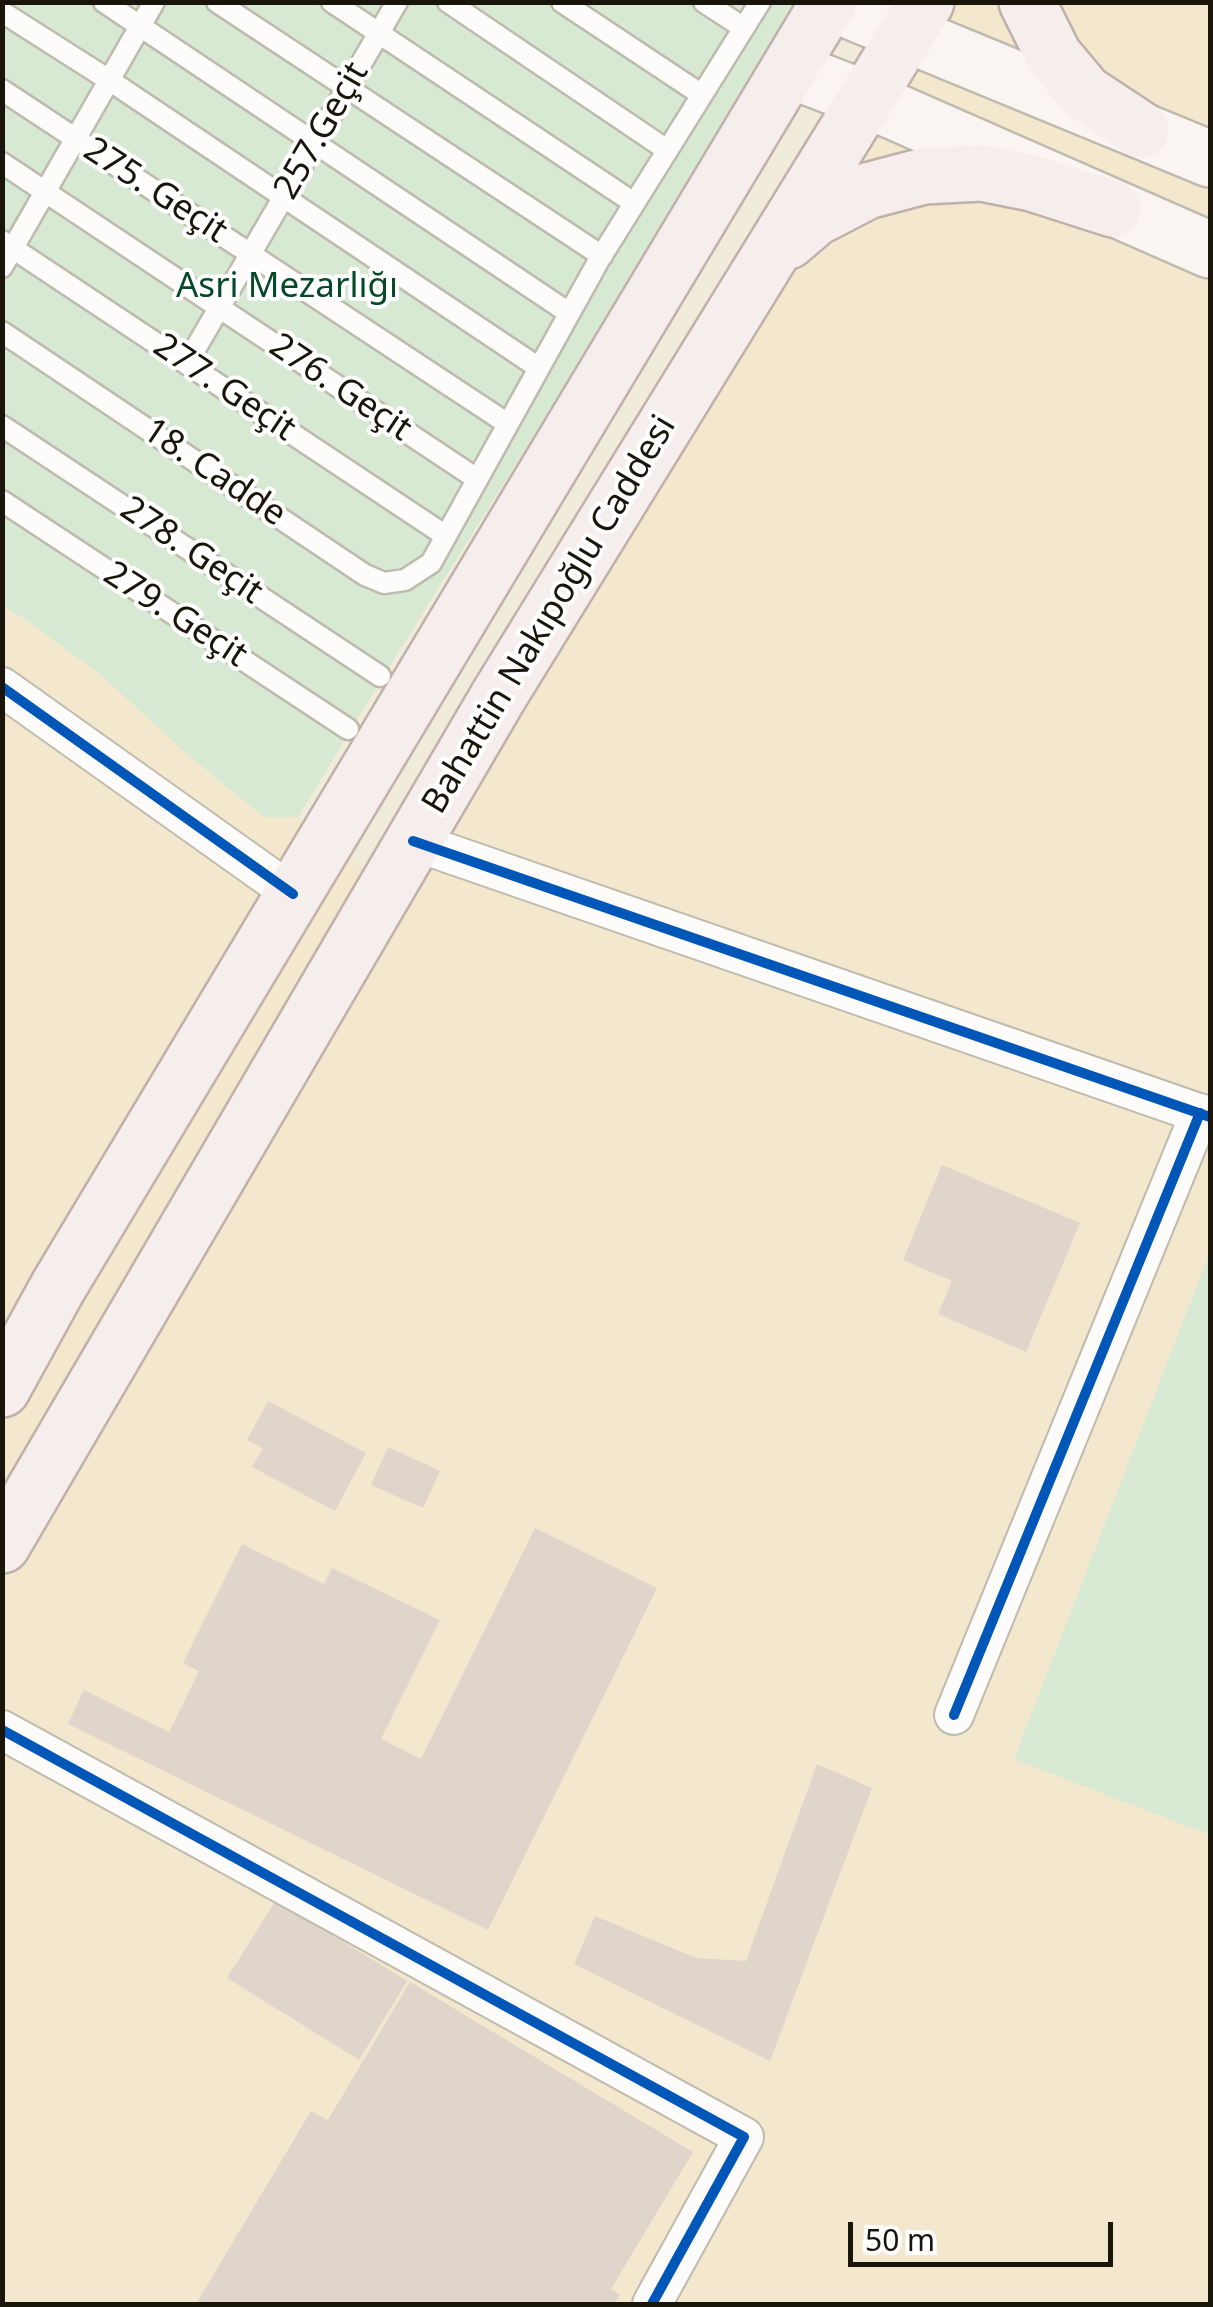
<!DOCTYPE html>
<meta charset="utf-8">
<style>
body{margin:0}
#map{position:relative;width:1213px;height:2307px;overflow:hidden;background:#f1ebdb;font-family:"Noto Sans",sans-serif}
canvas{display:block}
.frame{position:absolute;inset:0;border:5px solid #19150a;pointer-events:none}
.scale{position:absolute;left:848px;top:2222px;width:265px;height:45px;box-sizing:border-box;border:5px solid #19150a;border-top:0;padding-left:12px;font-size:30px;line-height:35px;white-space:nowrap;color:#19150a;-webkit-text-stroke:8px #fff;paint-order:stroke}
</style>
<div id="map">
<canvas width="1213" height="2307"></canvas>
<div class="frame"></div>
<div class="scale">50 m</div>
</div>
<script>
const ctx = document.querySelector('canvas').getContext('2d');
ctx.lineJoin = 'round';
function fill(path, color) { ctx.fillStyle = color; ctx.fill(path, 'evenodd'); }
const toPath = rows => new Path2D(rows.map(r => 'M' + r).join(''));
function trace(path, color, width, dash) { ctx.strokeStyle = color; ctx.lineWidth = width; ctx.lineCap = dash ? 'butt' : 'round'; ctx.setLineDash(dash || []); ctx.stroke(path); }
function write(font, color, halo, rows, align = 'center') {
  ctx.font = font + ' "Noto Sans",sans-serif'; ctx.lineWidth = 8; ctx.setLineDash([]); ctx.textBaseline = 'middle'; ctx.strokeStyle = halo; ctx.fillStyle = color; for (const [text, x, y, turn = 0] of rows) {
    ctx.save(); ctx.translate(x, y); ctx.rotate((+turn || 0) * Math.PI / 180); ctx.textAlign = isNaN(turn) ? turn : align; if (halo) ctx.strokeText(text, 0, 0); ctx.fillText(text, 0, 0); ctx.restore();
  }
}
fill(toPath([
 [949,3,1210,3,1210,2304,3,2304,2,606,29,622,102,676,188,755,264,817,298,817,395,892]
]), '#f3e8cd');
fill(toPath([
 [2,3,804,3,394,659,298,817,264,817,188,755,102,676,29,622,3,606],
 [1210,1252,1210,1835,1014,1759]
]), '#d7e9d3');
fill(toPath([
 [942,1165,1080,1223,1026,1352,938,1314,952,1281,903,1260],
 [268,1401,366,1453,335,1511,252,1467,263,1448,247,1440],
 [388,1447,440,1471,423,1508,371,1485],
 [535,1528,657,1588,488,1930,68,1724,84,1690,169,1732,199,1671,183,1663,242,1544,324,1584,332,1568,440,1620,381,1739,421,1759],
 [817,1764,872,1788,770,2061,574,1964,595,1916,696,1958,746,1961],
 [276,1900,407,1981,359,2060,227,1978],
 [410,1982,693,2152,611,2289,620,2295,614,2304,196,2304,311,2111,328,2120]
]), '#e0d5cb');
const service = toPath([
 [104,2,569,313],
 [217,2,602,256],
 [332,2,634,203],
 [448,2,667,150],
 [562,2,702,95],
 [704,2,744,28],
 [2,12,109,80,539,368],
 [2,90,508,424],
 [2,163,477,479],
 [2,241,446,536],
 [2,267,154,2],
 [2,332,365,575,384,583,405,580,431,563,599,260,760,2],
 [187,363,397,2],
 [2,426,380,676],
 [2,501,348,729]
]);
const minor = toPath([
 [2,687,293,894],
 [413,841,1210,1117],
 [954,1715,1200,1113],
 [2,1730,744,2137,652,2304]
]);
const secondary = toPath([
 [829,2,1210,159],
 [790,70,866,99,1210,250]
]);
const primary = toPath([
 [1027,2,1054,56,1085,93,1141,130],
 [788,241,815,218,867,191,924,176,982,173,1032,183,1113,209],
 [2,1389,58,1287,829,2],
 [2,1545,498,697,926,2]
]);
trace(service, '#bebaad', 25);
trace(minor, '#bebaad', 42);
trace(secondary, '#bebaad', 60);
trace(primary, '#bfb0a9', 60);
trace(service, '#fdfcfa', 20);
trace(minor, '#fdfcfa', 38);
trace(secondary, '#faf5f3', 55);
trace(primary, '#f6eeec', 55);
trace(toPath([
 [2,687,293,894],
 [413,841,1210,1117],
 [954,1715,1200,1113],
 [2,1730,744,2137,652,2304]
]), '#0057b8', 10);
write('35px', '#19150a', '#fff', [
 ["257.Geçit",322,131,-60],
 ["275. Geçit",155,191,33],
 ["277. Geçit",224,388,34],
 ["276. Geçit",340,388,34],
 ["18. Cadde",214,473,34],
 ["278. Geçit",191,551,34],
 ["279. Geçit",175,615,33],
 ["Bahattin Nakıpoğlu Caddesi",550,615,-59]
]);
write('35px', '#054928', '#fff', [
 ["Asri Mezarlığı",287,287]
]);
</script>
